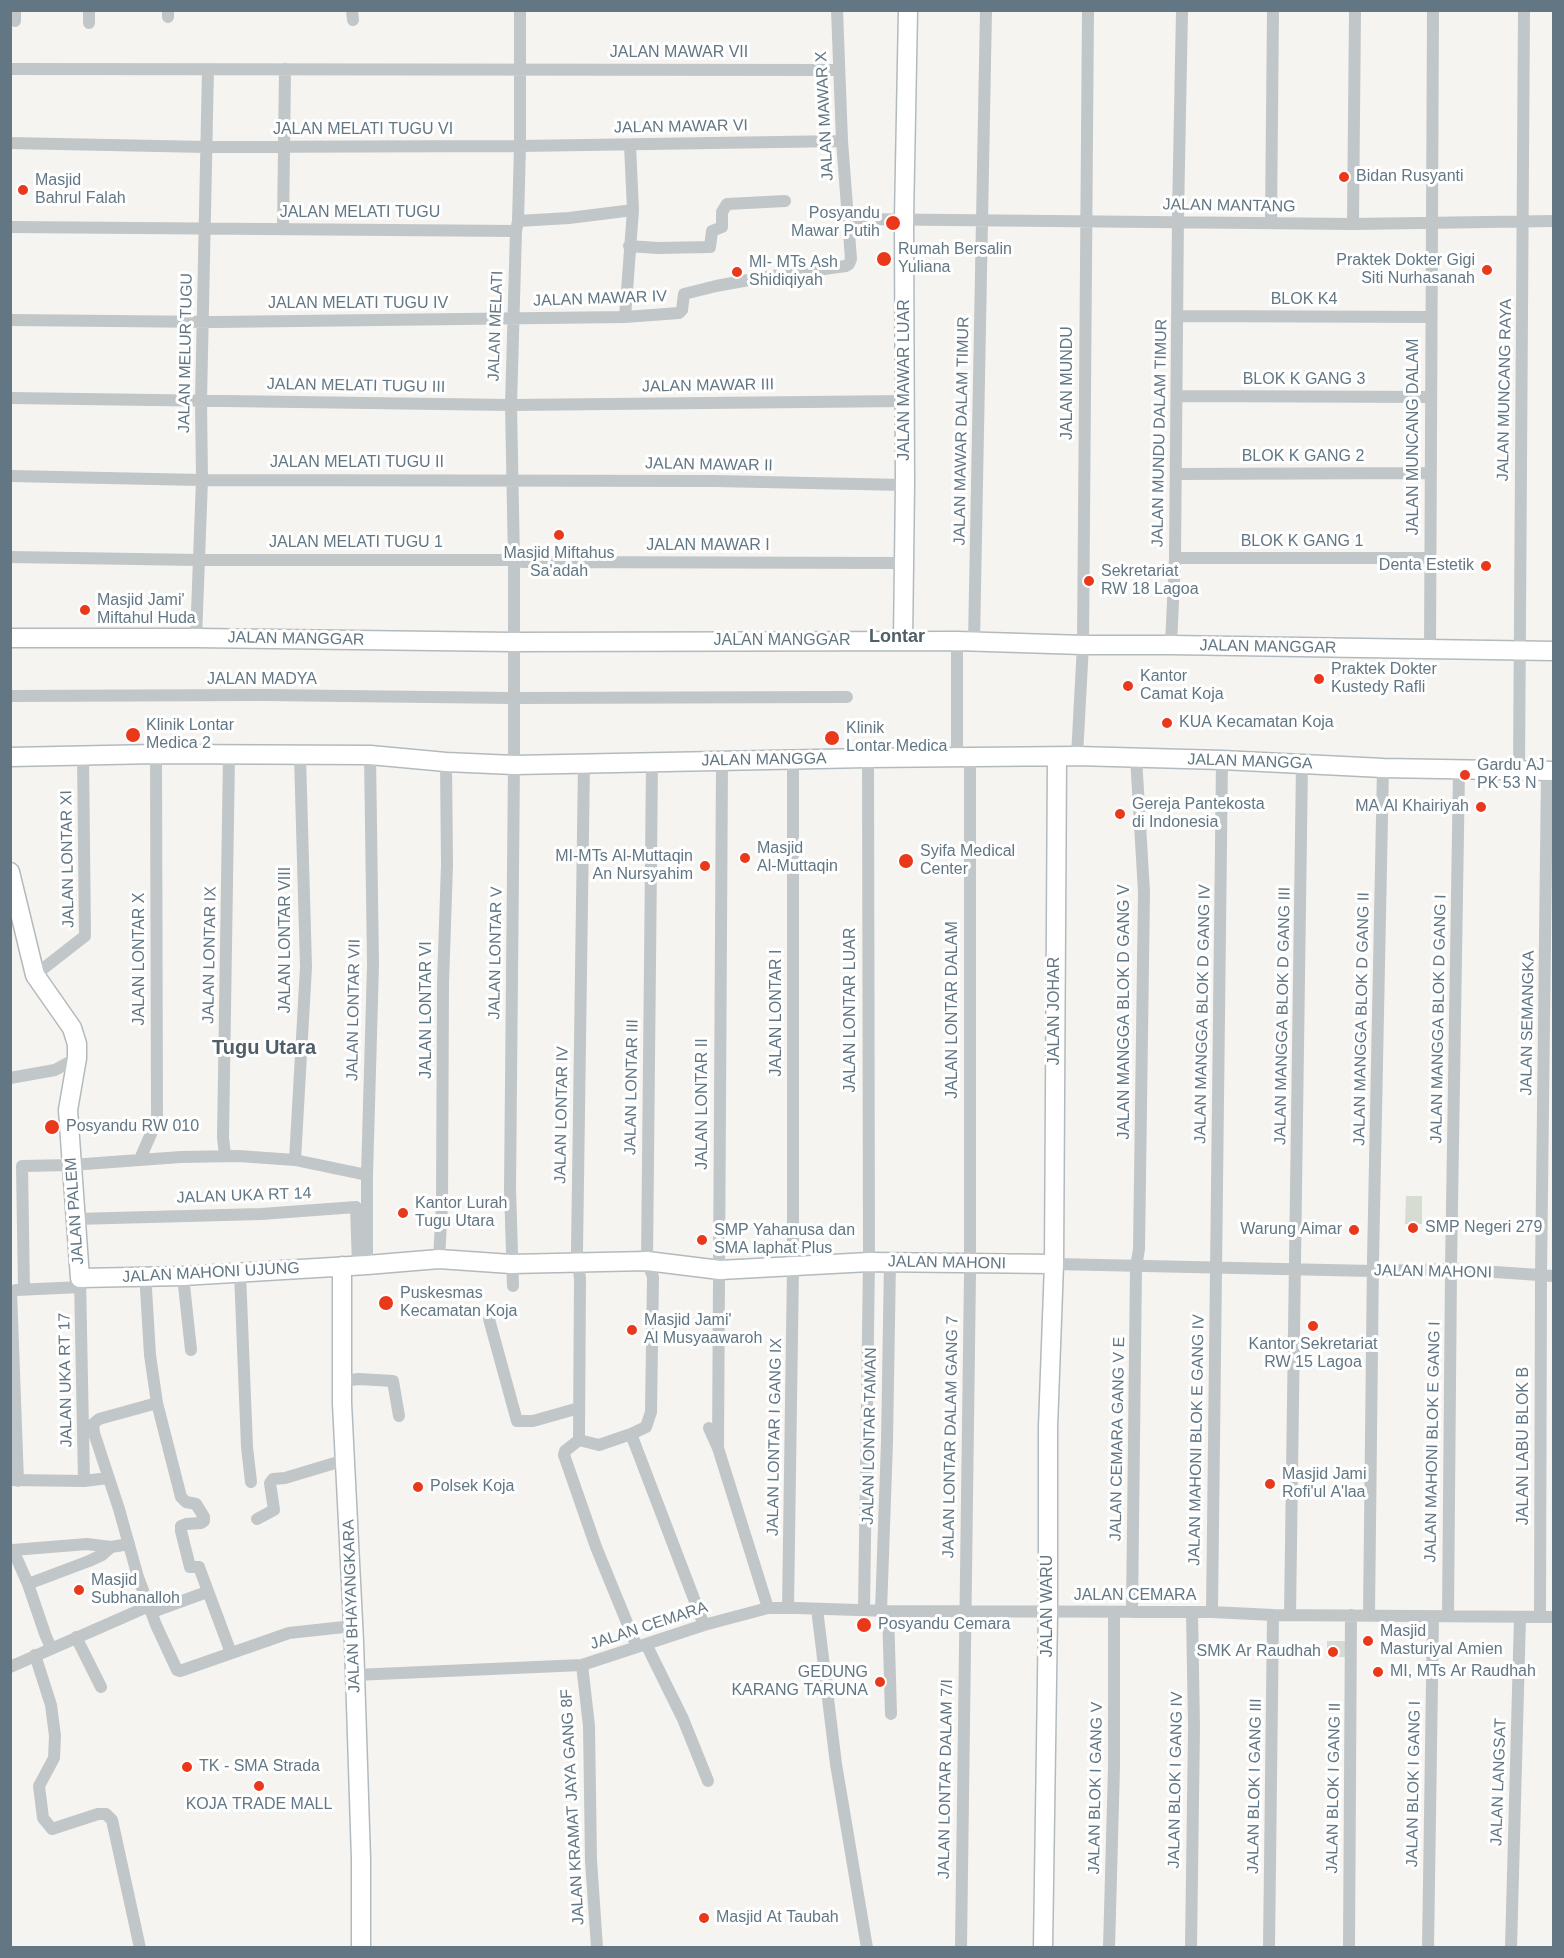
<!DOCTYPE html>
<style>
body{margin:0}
#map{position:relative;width:1564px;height:1958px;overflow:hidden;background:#f5f4f0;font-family:Arial,sans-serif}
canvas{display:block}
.frame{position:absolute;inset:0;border:12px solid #627783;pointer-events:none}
</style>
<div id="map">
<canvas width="1564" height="1958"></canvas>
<div class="frame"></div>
</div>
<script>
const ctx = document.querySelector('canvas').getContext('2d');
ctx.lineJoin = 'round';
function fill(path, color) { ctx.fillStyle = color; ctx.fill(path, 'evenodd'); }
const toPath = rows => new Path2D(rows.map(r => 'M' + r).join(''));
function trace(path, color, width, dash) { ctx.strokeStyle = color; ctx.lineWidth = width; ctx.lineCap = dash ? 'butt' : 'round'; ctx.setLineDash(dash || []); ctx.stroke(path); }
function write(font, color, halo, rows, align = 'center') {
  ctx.font = font + ' Arial,sans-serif'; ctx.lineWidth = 6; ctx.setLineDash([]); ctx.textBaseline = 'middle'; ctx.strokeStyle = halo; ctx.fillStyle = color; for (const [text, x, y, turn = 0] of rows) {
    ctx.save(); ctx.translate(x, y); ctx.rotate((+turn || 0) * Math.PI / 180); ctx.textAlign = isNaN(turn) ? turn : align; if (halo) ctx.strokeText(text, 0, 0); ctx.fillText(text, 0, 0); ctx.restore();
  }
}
fill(toPath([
 [1406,1196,1422,1196,1422,1224,1405,1224],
 [1327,1641,1347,1641,1346,1657,1327,1657]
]), '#d6dcd1');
const secondary = toPath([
 [10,638,196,638,513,642,957,641,1083,645,1171,645,1554,651],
 [903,641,905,485,904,219,908,10],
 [10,757,156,754,370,755,446,762,514,765,868,758,1077,756,1222,760,1383,768,1554,771],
 [10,872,35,975,72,1028,77,1044,77,1058,68,1110,80,1278,183,1276,367,1265,439,1259,511,1264,647,1261,720,1270,869,1262,1054,1264],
 [342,1266,342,1403,354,1642,361,1859,361,1948],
 [1043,1948,1048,1613,1048,1427,1054,1264,1057,757]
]);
trace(secondary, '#b3babd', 21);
trace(toPath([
 [15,10,15,21],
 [89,10,89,23],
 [168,10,168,17],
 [352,10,353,20],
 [10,69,838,70],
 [10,143,207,147,520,146,842,141],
 [848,219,1353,224,1554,221],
 [518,221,569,218,633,210,630,145],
 [1271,222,1273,10],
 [1353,224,1355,10],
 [10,227,516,231],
 [283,229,285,69],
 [629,246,658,248,710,247,712,231,722,227,722,212,727,204,785,201],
 [1178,316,1431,317],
 [625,317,633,210],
 [10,320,215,322,625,317,679,313,682,310,684,294,716,286,765,277,846,266,849,264,851,259,842,141,837,10],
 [1177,396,1430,397],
 [10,398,511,405,905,401],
 [1176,474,1430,473],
 [10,476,202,480,715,481,905,485],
 [10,557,198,560,508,560,524,562,903,563],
 [1175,558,1430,558],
 [196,638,202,480,201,401,208,69],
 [957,641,957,756],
 [974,642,986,10],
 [1171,645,1175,558,1178,215,1182,10],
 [1430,650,1433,10],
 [10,696,262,695,513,698,847,697],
 [1077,756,1083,645,1088,10],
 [652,762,647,1261,653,1277,651,1412,646,1427,631,1434,704,1625],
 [584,763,577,1251,580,1279,579,1436,579,1440,565,1451,564,1455,596,1547,637,1647],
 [1519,769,1524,10],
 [35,975,85,936,83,755],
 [10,1078,55,1070,77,1058],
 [225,1155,223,1138,229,755],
 [140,1159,157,1120,156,754],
 [295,1160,306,967,300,756],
 [75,1219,261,1214,356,1207,358,1265],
 [439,1259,442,1205,443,983,447,865,446,762],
 [1054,1264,1373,1271,1451,1269,1554,1276],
 [367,1265,367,1175,373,965,370,755],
 [240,1273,247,1447,251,1482],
 [183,1276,191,1350],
 [80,1278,84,1481],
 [148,1278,146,1289,150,1355,157,1403,181,1497,186,1502,196,1504,204,1517,204,1521,201,1523,186,1524,181,1526,181,1531,190,1567,199,1567,231,1653],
 [513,1286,510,1188,514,765,514,561,511,405,516,231,518,221,520,146,520,10],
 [16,1290,81,1287],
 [24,1290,22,1166,71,1165,181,1157,238,1156,295,1160,367,1175],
 [11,1291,18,1481],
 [489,1319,517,1421,533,1421,579,1408],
 [342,1381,359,1379,393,1381,399,1416],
 [157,1403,99,1419,93,1424,94,1433,119,1509,138,1577,156,1625,177,1670,180,1671,289,1633,353,1626],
 [709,1428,718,1448,768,1608],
 [579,1440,599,1445,631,1434],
 [718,1448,722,761],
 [11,1480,84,1481,108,1478],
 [257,1519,274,1510,270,1483,273,1479,285,1478,345,1460],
 [28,1584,89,1561,102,1555,111,1547],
 [788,1608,793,1267,793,759],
 [817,1609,836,1764,867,1948],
 [864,1610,869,1262,868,758],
 [881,1611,887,1442,890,1262],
 [888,1611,891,1714],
 [152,1612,207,1592],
 [1132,1612,1136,1267,1139,1249,1144,892,1136,757],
 [1212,1612,1222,760],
 [1290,1615,1302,764],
 [1369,1615,1373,1260,1383,768],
 [1448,1615,1451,1269,1459,770],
 [1540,1617,1541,1276,1547,771],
 [76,1637,101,1687],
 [646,1644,683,1719,708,1781],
 [51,1648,45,1634,28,1584,13,1550,87,1544,111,1547,129,1544],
 [35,1655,51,1705,55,1736,54,1758,39,1786,43,1818,52,1829,98,1814,106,1814,112,1820,140,1948],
 [582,1665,589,1726,591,1860,597,1948],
 [10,1667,149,1606],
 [355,1675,582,1665,704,1625,768,1608,796,1608,888,1611,1212,1612,1273,1615,1554,1617],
 [961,1948,970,1274,970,756],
 [1109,1948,1114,1767,1114,1612],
 [1191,1948,1194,1727,1192,1612],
 [1269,1948,1273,1615],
 [1349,1948,1351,1615],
 [1428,1948,1433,1616],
 [1511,1948,1520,1617]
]), '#c1c6c8', 12);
trace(secondary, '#fff', 18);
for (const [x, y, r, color] of [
 [1344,177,6,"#ea381b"],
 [23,190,6,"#ea381b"],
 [893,223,8,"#ea381b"],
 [884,259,8,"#ea381b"],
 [1487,270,6,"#ea381b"],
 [737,272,6,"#ea381b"],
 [559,535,6,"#ea381b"],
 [1486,566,6,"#ea381b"],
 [1089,581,6,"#ea381b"],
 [85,610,6,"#ea381b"],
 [1319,679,6,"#ea381b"],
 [1128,686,6,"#ea381b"],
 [1167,723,6,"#ea381b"],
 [133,735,8,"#ea381b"],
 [832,738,8,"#ea381b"],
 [1465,775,6,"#ea381b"],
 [1481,807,6,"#ea381b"],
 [1120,814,6,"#ea381b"],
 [745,858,6,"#ea381b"],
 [906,861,8,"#ea381b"],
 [705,866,6,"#ea381b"],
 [52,1127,8,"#ea381b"],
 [403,1213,6,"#ea381b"],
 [1413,1228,6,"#ea381b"],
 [1354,1230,6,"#ea381b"],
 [702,1240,6,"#ea381b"],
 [386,1303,8,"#ea381b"],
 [1313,1326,6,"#ea381b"],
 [632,1330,6,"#ea381b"],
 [1270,1484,6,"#ea381b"],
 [418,1487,6,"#ea381b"],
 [79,1590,6,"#ea381b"],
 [864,1625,8,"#ea381b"],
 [1368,1641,6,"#ea381b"],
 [1333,1652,6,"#ea381b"],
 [1378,1672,6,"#ea381b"],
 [880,1682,6,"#ea381b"],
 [187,1767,6,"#ea381b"],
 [259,1786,6,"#ea381b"],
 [704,1918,6,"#ea381b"]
]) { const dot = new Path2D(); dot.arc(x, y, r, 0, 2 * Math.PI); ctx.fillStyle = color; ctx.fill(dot); trace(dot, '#fff', 2); }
write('16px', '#627783', '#fff', [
 ["JALAN MAWAR VII",679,53],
 ["JALAN MAWAR X",825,116,-93],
 ["JALAN MAWAR VI",681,127,-1],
 ["JALAN MELATI TUGU VI",363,130],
 ["JALAN MANTANG",1229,206,1],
 ["JALAN MELATI TUGU",360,213],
 ["JALAN MAWAR IV",600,299,-2],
 ["BLOK K4",1304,300],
 ["JALAN MELATI TUGU IV",358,304],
 ["JALAN MELATI",496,326,-88],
 ["JALAN MELUR TUGU",186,353,-89],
 ["JALAN MAWAR LUAR",905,380,-90],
 ["BLOK K GANG 3",1304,380],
 ["JALAN MUNDU",1068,383,-90],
 ["JALAN MELATI TUGU III",356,386,1],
 ["JALAN MAWAR III",708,386,-1],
 ["JALAN MUNCANG RAYA",1505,390,-89],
 ["JALAN MAWAR DALAM TIMUR",962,431,-89],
 ["JALAN MUNDU DALAM TIMUR",1160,433,-89],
 ["JALAN MUNCANG DALAM",1414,437,-90],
 ["BLOK K GANG 2",1303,457],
 ["JALAN MELATI TUGU II",357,463],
 ["JALAN MAWAR II",709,465,1],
 ["BLOK K GANG 1",1302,542],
 ["JALAN MELATI TUGU 1",356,543],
 ["JALAN MAWAR I",708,546],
 ["JALAN MANGGAR",296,639,1],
 ["JALAN MANGGAR",782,641],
 ["JALAN MANGGAR",1268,647,1],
 ["JALAN MADYA",262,680],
 ["JALAN MANGGA",764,760,-1],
 ["JALAN MANGGA",1250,762,2],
 ["JALAN LONTAR XI",68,859,-91],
 ["JALAN LONTAR VIII",286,940,-90],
 ["JALAN LONTAR V",496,953,-89],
 ["JALAN LONTAR IX",210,955,-89],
 ["JALAN LONTAR X",140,959,-90],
 ["JALAN LONTAR VII",354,1010,-89],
 ["JALAN LONTAR VI",427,1010,-90],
 ["JALAN LONTAR LUAR",851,1010,-90],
 ["JALAN LONTAR DALAM",953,1010,-90],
 ["JALAN JOHAR",1055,1011,-90],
 ["JALAN MANGGA BLOK D GANG V",1125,1012,-90],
 ["JALAN LONTAR I",777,1013,-90],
 ["JALAN MANGGA BLOK D GANG IV",1203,1014,-89],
 ["JALAN MANGGA BLOK D GANG III",1283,1016,-89],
 ["JALAN MANGGA BLOK D GANG II",1362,1019,-89],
 ["JALAN MANGGA BLOK D GANG I",1439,1019,-89],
 ["JALAN SEMANGKA",1528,1023,-89],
 ["JALAN LONTAR III",632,1087,-89],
 ["JALAN LONTAR II",703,1104,-90],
 ["JALAN LONTAR IV",562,1115,-89],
 ["JALAN UKA RT 14",244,1196,-2],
 ["JALAN PALEM",75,1211,-94],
 ["JALAN MAHONI",947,1263,1],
 ["JALAN MAHONI",1433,1272,1],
 ["JALAN MAHONI UJUNG",211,1273,-3],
 ["JALAN UKA RT 17",66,1380,-91],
 ["JALAN LONTAR TAMAN",870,1436,-89],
 ["JALAN LONTAR I GANG IX",775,1437,-89],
 ["JALAN LONTAR DALAM GANG 7",951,1437,-89],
 ["JALAN CEMARA GANG V E",1118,1439,-89],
 ["JALAN MAHONI BLOK E GANG IV",1197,1440,-89],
 ["JALAN MAHONI BLOK E GANG I",1433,1442,-89],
 ["JALAN LABU BLOK B",1524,1446,-90],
 ["JALAN CEMARA",1135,1596],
 ["JALAN BHAYANGKARA",352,1606,-92],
 ["JALAN WARU",1048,1606,-90],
 ["JALAN CEMARA",649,1626,-18],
 ["JALAN LONTAR DALAM 7/I",946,1779,-89],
 ["JALAN BLOK I GANG IV",1176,1780,-89],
 ["JALAN LANGSAT",1499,1782,-88],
 ["JALAN BLOK I GANG I",1414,1784,-89],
 ["JALAN BLOK I GANG III",1255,1786,-89],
 ["JALAN BLOK I GANG V",1096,1788,-89],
 ["JALAN BLOK I GANG II",1334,1788,-89],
 ["JALAN KRAMAT JAYA GANG 8F",573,1807,-93]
]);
write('16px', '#627783', '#fff', [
 ["Bidan Rusyanti",1356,177],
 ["Masjid",35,181],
 ["Bahrul Falah",35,199],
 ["Posyandu",880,214,"right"],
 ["Mawar Putih",880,232,"right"],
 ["Rumah Bersalin",898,250],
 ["Yuliana",898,268],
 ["Praktek Dokter Gigi",1475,261,"right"],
 ["Siti Nurhasanah",1475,279,"right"],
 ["MI- MTs Ash",749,263],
 ["Shidiqiyah",749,281],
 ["Masjid Miftahus",559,554,"center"],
 ["Sa'adah",559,572,"center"],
 ["Denta Estetik",1474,566,"right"],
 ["Sekretariat",1101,572],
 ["RW 18 Lagoa",1101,590],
 ["Masjid Jami'",97,601],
 ["Miftahul Huda",97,619],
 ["Praktek Dokter",1331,670],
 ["Kustedy Rafli",1331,688],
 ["Kantor",1140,677],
 ["Camat Koja",1140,695],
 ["KUA Kecamatan Koja",1179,723],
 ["Klinik Lontar",146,726],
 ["Medica 2",146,744],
 ["Klinik",846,729],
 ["Lontar Medica",846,747],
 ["Gardu AJ",1477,766],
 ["PK 53 N",1477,784],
 ["Gereja Pantekosta",1132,805],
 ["di Indonesia",1132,823],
 ["MA Al Khairiyah",1469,807,"right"],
 ["Masjid",757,849],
 ["Al-Muttaqin",757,867],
 ["Syifa Medical",920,852],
 ["Center",920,870],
 ["MI-MTs Al-Muttaqin",693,857,"right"],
 ["An Nursyahim",693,875,"right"],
 ["Posyandu RW 010",66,1127],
 ["Kantor Lurah",415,1204],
 ["Tugu Utara",415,1222],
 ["SMP Negeri 279",1425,1228],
 ["Warung Aimar",1342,1230,"right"],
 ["SMP Yahanusa dan",714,1231],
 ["SMA laphat Plus",714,1249],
 ["Puskesmas",400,1294],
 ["Kecamatan Koja",400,1312],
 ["Masjid Jami'",644,1321],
 ["Al Musyaawaroh",644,1339],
 ["Kantor Sekretariat",1313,1345,"center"],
 ["RW 15 Lagoa",1313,1363,"center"],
 ["Masjid Jami",1282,1475],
 ["Rofi'ul A'laa",1282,1493],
 ["Polsek Koja",430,1487],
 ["Masjid",91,1581],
 ["Subhanalloh",91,1599],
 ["Posyandu Cemara",878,1625],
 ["Masjid",1380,1632],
 ["Masturiyal Amien",1380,1650],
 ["SMK Ar Raudhah",1321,1652,"right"],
 ["MI, MTs Ar Raudhah",1390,1672],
 ["GEDUNG",868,1673,"right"],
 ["KARANG TARUNA",868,1691,"right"],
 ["TK - SMA Strada",199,1767],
 ["KOJA TRADE MALL",259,1805,"center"],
 ["Masjid At Taubah",716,1918]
], 'left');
write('bold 18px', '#505f67', '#fff', [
 ["Lontar",897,637]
]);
write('bold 20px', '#505f67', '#fff', [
 ["Tugu Utara",264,1048]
]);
</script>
